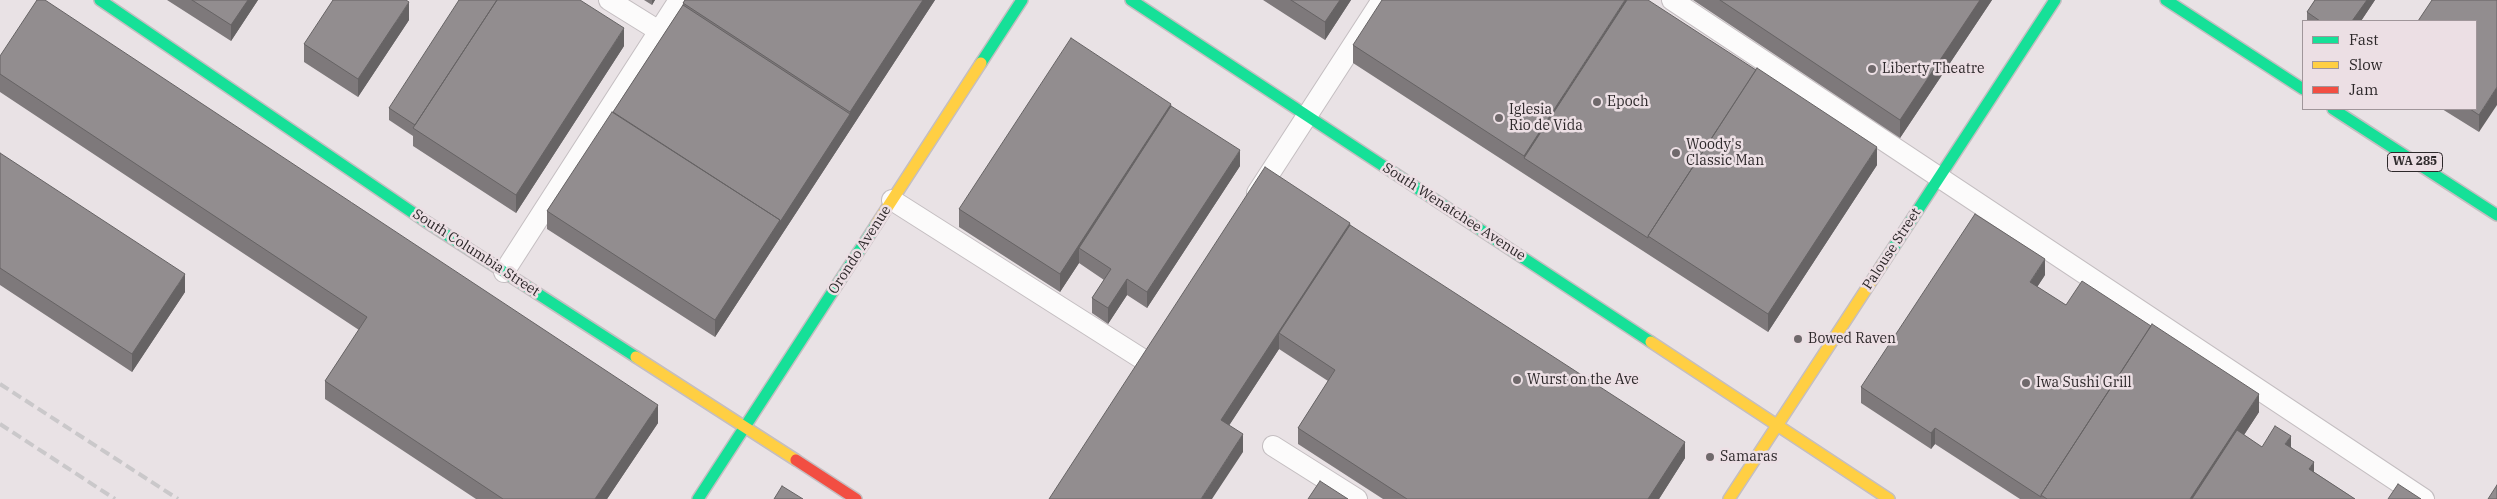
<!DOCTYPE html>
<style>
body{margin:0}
#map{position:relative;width:2497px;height:499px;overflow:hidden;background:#e9e2e5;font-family:"IBM Plex Serif",serif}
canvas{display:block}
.legend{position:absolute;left:2302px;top:20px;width:175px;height:90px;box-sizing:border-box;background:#ecdfe4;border:1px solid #a0969a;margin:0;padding:6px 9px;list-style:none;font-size:15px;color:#2d282a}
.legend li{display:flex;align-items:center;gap:10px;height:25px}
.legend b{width:25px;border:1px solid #a0969a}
</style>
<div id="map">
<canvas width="2497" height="499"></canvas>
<ul class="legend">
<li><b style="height:6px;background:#16e098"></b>Fast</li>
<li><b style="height:6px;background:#ffcf43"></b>Slow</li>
<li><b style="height:6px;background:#f24e42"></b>Jam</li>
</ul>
</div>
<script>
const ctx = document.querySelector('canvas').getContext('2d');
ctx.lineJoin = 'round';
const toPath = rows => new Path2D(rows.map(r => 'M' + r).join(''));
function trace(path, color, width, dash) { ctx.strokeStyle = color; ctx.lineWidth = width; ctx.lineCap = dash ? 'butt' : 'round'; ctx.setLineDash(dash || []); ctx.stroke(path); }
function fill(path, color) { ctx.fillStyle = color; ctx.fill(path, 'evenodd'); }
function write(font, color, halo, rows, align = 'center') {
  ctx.font = font + ' "IBM Plex Serif",serif'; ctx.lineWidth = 5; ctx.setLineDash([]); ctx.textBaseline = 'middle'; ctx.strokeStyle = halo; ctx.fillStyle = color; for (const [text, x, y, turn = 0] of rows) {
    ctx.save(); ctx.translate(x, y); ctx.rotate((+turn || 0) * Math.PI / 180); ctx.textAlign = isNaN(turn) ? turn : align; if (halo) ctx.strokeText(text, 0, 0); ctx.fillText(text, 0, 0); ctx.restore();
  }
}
const lane = toPath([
 [609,0,659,31],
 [1672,0,2424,499],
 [1257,193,1382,0],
 [892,200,1147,362],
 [504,272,679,0],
 [1273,446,1357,499]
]);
const fast = toPath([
 [100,0,425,221,636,357],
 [1131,0,1651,342],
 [2166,0,2303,89],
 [981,63,1022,0],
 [2333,109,2497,215],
 [1882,265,2055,0],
 [698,499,876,225]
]);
const slow = toPath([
 [876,225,981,63],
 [1651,342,1889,499],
 [636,357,796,460],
 [1729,499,1882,265]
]);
const jam = toPath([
 [796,460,856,499]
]);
trace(lane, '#c4bec1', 22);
trace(fast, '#c4bec1', 14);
trace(slow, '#c4bec1', 14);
trace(jam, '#c4bec1', 14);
trace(lane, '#fcfbfb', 20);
trace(fast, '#16e098', 11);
trace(slow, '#ffcf43', 11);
trace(jam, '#f24e42', 11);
trace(toPath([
 [0,384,178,499],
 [0,424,115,499]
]), '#cac8ca', 4, [10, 5]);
fill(toPath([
 [167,0,258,0,231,41],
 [644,0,655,0,652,5],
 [685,0,935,0,715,337,547,229,547,211,613,112,683,5,683,3],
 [1263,0,1351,0,1325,40],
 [1693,0,1992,0,1900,138],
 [2315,0,2375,0,2361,21,2307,21,2307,12],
 [2497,0,2479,132,2442,109,2476,109],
 [409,20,358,97,304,62,304,44],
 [1353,45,1877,165,1768,332,1353,63],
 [624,46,516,213,413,146,413,136,389,120,389,108],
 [0,56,658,423,607,499,476,499,325,399,325,381,359,330,0,92],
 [1171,106,1240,166,1147,308,1127,295,1108,324,1092,313,1092,298,1104,280,1079,263,1060,292,959,227,959,209],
 [0,153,185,292,132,372,0,285],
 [1350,225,1685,458,1659,499,1383,499,1298,444,1298,428,1328,381,1279,349,1229,425,1243,452,1049,499],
 [2045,275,2037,287,2066,305,2259,412,2244,435,2262,447,2291,447,2314,472,2355,499,2020,499,1935,444,1931,449,1861,403,1861,387]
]), '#7e797b');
fill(toPath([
 [248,0,258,0,231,41,231,25],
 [652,0,655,0,652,5],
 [923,0,935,0,715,337,715,320,780,220,850,114,850,112],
 [1340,0,1351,0,1325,40,1325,22],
 [1625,0,1633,0,1524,158,1524,174,1524,156],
 [1980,0,1992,0,1900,138,1900,120],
 [2367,0,2375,0,2361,21,2352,21],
 [409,2,409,20,358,97,358,79],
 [624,28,624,46,516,213,516,195],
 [2497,87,2497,105,2479,132,2479,115],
 [1171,104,1171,121,1079,248,1079,263,1060,292,1060,274],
 [1877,147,1877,165,1768,332,1768,314],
 [1240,150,1240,166,1147,308,1147,292],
 [1350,223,1350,240,1279,333,1279,349,1221,438,1221,420],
 [2045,259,2045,275,2030,298,2030,282],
 [185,274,185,292,132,372,132,354],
 [1127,279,1127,295,1108,324,1108,308],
 [2259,394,2259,412,2202,499,2190,499],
 [658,405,658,423,607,499,595,499],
 [1935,428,1935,444,1931,449,1931,433],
 [1243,434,1243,452,1212,499,1201,499],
 [2291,436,2291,452,2285,444],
 [1685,442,1685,458,1659,499,1648,499],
 [2314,462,2314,478,2309,469]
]), '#666364');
const building = toPath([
 [37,0,45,0,658,405,595,499,503,499,325,381,367,317,0,74,0,56,37,0],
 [192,0,248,0,231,25,192,0],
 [333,0,406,0,409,2,358,79,304,44,333,0],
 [459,0,497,0,415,125,389,108,459,0],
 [497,0,580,0,624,28,516,195,413,128,497,0],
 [685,0,923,0,850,112,683,3,685,0],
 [1291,0,1340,0,1325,22,1291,0],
 [1382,0,1625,0,1524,156,1353,45,1382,0],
 [1627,0,1648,0,1756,70,1648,236,1648,238,1524,158,1627,0],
 [1720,0,1980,0,1900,120,1720,0],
 [2315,0,2367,0,2352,21,2320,21,2307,12,2315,0],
 [2432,0,2497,0,2497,87,2479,115,2470,109,2476,109,2476,21,2418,21,2432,0],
 [683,5,850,114,780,222,780,220,613,112,683,5],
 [1071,38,1171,104,1060,274,959,209,1071,38],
 [1757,68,1877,147,1768,314,1648,236,1757,68],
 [1171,106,1240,150,1147,292,1127,279,1108,308,1092,298,1111,269,1079,248,1171,106],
 [612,112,780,220,715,320,547,211,612,112],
 [0,153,185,274,132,354,0,268,0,153],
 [1265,167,1350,223,1221,420,1243,434,1201,499,1049,499,1265,167],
 [1975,214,2045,259,2030,282,2066,305,2082,281,2151,326,2041,495,2041,497,1935,428,1931,433,1861,387,1975,214],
 [1350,225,1685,442,1648,499,1407,499,1298,428,1335,370,1279,333,1350,225],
 [2152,324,2259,394,2190,499,2047,499,2041,495,2152,324],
 [2275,426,2291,436,2285,444,2314,462,2309,469,2355,499,2192,499,2237,430,2262,447,2275,426],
 [1320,481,1348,499,1308,499,1320,481],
 [2398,484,2421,499,2388,499,2398,484],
 [2497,485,2497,499,2488,499,2497,485],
 [782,486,803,499,774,499,782,486]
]);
fill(building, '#928d8f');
trace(building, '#666364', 1);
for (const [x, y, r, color] of [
 [1872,69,5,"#6f696b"],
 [1597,102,5,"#6f696b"],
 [1499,118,5,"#6f696b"],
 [1676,153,5,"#6f696b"],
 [1798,339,5,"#6f696b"],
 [1517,380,5,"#6f696b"],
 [2026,383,5,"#6f696b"],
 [1710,457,5,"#6f696b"]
]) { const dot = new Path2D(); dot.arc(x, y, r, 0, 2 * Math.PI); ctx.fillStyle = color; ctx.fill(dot); trace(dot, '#ecdfe4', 2); }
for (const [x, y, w] of [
 [2415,162,55]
]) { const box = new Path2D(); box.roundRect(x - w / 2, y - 9.5, w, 19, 4); ctx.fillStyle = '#ecdfe4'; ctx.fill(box); trace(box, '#2d282a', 1); }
write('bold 12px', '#2d282a', null, [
 ["WA 285",2415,162]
]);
write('14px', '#2d282a', '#ecdfe4', [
 ["Liberty Theatre",1882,69],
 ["Epoch",1607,102],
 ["Iglesia",1509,110],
 ["Rio de Vida",1509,126],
 ["Woody's",1686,145],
 ["Classic Man",1686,161],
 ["Bowed Raven",1808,339],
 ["Wurst on the Ave",1527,380],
 ["Iwa Sushi Grill",2036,383],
 ["Samaras",1720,457]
], 'left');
write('14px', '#2d282a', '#ecdfe4', [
 ["South Wenatchee Avenue",1454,212,33],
 ["Palouse Street",1892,249,-57],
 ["Orondo Avenue",860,250,-57],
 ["South Columbia Street",476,253,33]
]);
</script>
